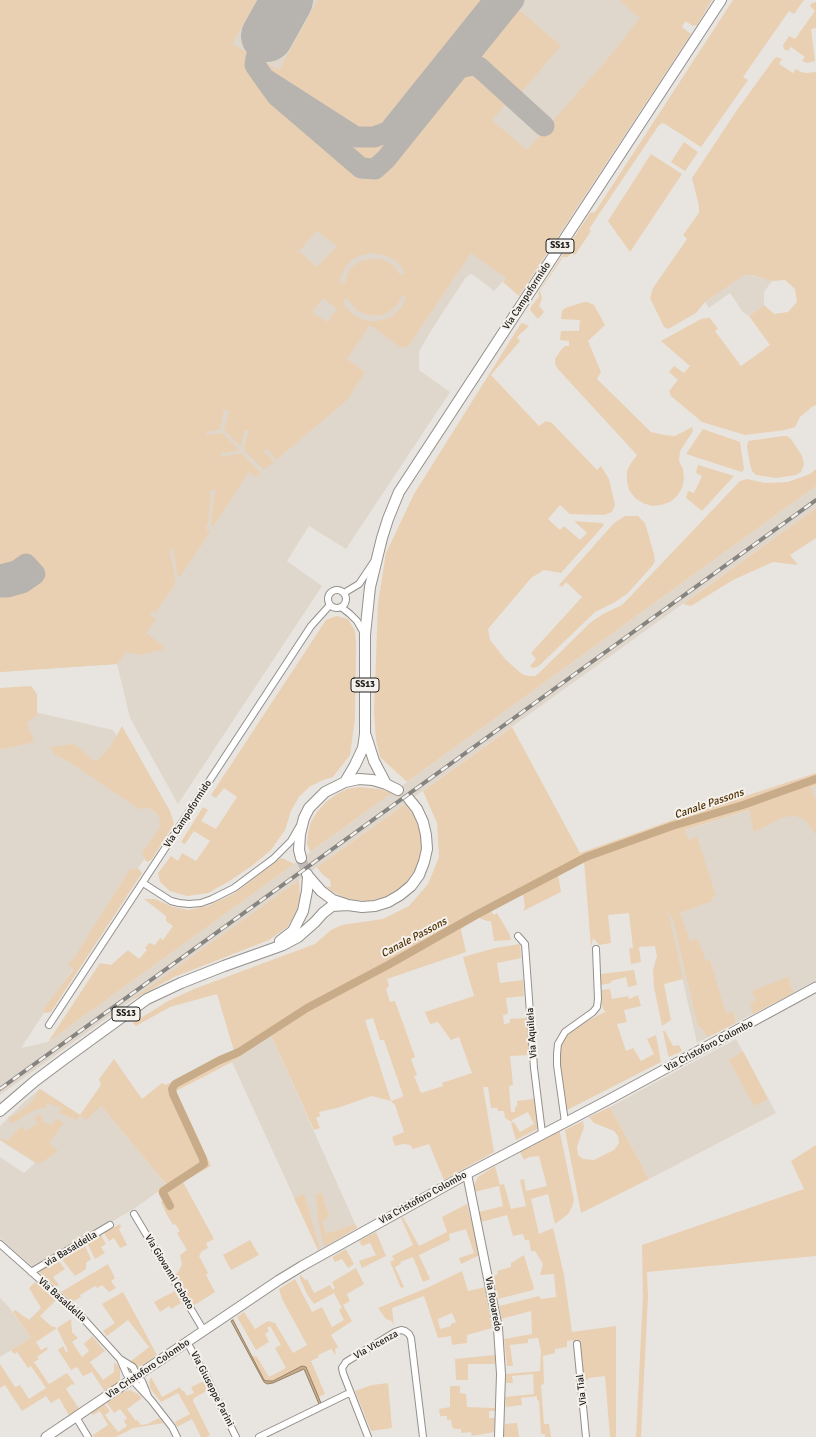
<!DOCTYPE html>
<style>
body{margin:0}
canvas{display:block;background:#e8e4df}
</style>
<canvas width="816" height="1437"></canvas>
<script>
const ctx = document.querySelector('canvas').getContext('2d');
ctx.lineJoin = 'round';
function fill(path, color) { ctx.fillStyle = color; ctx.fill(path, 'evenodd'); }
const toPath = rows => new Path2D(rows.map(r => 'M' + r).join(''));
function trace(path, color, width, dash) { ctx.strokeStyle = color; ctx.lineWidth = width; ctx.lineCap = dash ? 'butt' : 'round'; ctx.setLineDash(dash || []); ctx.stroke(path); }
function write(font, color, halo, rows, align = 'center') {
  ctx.font = font + ' Signika,sans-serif'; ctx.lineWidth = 4; ctx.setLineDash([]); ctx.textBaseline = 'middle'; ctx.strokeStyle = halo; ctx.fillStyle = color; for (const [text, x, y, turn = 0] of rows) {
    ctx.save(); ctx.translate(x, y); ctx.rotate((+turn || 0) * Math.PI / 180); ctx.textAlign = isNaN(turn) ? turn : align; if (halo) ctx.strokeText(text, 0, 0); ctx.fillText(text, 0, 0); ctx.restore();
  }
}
fill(toPath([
 [0,0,699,0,682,27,506,278,494,291,475,276,471,274,466,277,434,326,419,351,419,370,450,392,346,549,309,526,287,561,322,586,178,804,130,718,117,664,0,672],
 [747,274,772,281,764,292,764,305,749,316,743,312,730,293,709,308,705,302,741,276],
 [816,486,816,508,0,1095,0,716,22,709,113,730,171,818,21,1048,48,1042],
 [816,786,816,981,697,1043,651,841,750,810],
 [271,1035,357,1228,318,1250,232,1062],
 [736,1039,776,1113,649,1179,610,1107],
 [40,1089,80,1115,101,1106,167,1185,135,1208,34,1268,0,1238,0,1157,24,1173,35,1163,0,1140,0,1126,24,1102],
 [0,1298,9,1307,31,1338,0,1357]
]), '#e0d7cc');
fill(toPath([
 [0,0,257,0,232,44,279,70,318,0,509,0,379,158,369,164,359,161,281,94,274,98,360,174,379,174,462,70,469,66,473,67,510,99,492,120,527,150,610,56,640,18,619,0,712,0,697,25,693,26,685,21,683,24,682,27,691,34,519,296,503,282,506,278,471,253,409,345,404,348,400,347,370,325,347,359,365,372,347,400,276,460,268,449,264,450,264,453,267,454,274,462,264,470,244,450,247,435,249,432,248,430,244,431,241,447,224,430,229,412,226,409,224,410,220,430,207,432,206,435,222,433,239,450,225,453,222,452,221,456,225,458,226,456,241,453,261,473,256,477,249,472,213,527,211,525,214,497,216,492,213,490,211,490,209,493,211,496,208,525,206,527,206,529,210,532,180,577,178,576,173,549,169,549,175,576,174,581,176,583,156,612,152,612,150,614,153,618,157,617,146,633,165,647,161,650,140,655,126,652,117,664,0,672,0,587,8,587,22,584,35,573,26,564,16,571,0,575],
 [317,231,337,246,317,267,299,251],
 [372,253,384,255,393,259,401,265,405,274,400,275,394,266,388,262,381,259,370,259,361,261,353,266,348,272,345,283,340,284,340,278,346,267,353,259,362,255],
 [402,295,406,296,401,308,391,317,378,321,366,321,353,315,345,306,343,300,348,299,357,311,369,315,380,316,390,311,398,304],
 [323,298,337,309,327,322,312,312],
 [733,0,804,0,794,14,789,11,743,77,748,80,701,147,665,124,663,123,659,125,589,229,591,231,575,255,571,253,568,257,563,257,540,291,542,299,539,306,544,312,538,319,530,310,531,307,539,296,538,293,590,213,595,212],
 [816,2,816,28,811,29,815,61,807,63,802,61,805,57,791,47,788,51,784,49,783,45,789,36,795,39,815,11,810,6,812,3],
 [518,9,561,46,517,97,475,61,474,56,481,45,512,10],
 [777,57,782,59,779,64,793,73,796,69,801,72,806,73,816,72,816,405,812,407,800,417,795,427,785,430,745,435,702,422,671,396,669,391,678,380,669,372,674,366,684,373,690,366,661,341,701,319,708,318,710,318,718,329,715,331,741,366,770,345,749,316,764,305,774,314,788,312,797,302,795,289,785,280,772,281,752,275,744,275,705,302,696,313,668,329,664,327,650,298,653,288,687,239,683,235,699,213,699,206,692,178,737,110,774,59],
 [684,142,698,152,685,171,671,162],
 [651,154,682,174,630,252,608,221],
 [584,302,587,302,594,305,605,325,588,341,601,372,597,379,651,432,664,435,675,436,692,427,693,431,680,451,679,461,683,469,684,479,682,488,677,496,670,502,661,505,652,506,643,503,635,498,629,490,627,481,627,471,631,463,637,455,557,368,555,363,555,359,561,350,565,346,569,346,569,341,560,340,561,331,579,331,580,320,561,319,562,311,565,308],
 [522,323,529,326,517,337,520,341,491,375,539,426,546,421,552,423,597,470,601,466,609,479,615,505,612,512,604,515,570,514,560,505,548,519,560,530,564,526,580,540,587,533,574,521,602,523,604,525,561,573,544,570,531,578,488,629,490,640,506,660,522,674,528,676,535,676,539,673,590,623,603,614,622,605,626,601,740,481,747,479,765,483,788,482,810,474,816,469,816,486,407,782,380,757,376,740,374,712,378,603,386,553,414,494,520,325],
 [703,429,740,442,744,469,742,472,686,454],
 [783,436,787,436,791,439,802,456,804,464,801,472,796,475,776,478,756,475,752,471,750,464,747,447,748,441],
 [698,465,734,476,702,511,686,498,688,491,694,493,702,476,696,473],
 [816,508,816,538,790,555,798,565,773,562,733,580,691,606,683,604],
 [625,516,638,516,645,523,654,554,655,561,653,565,628,593,615,602,595,612,542,663,539,666,533,668,530,666,536,659,531,653,582,597,566,582,562,587,559,585,614,523],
 [336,616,348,619,355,631,356,645,355,719,350,755,333,777,323,780,309,787,299,797,291,811,285,830,271,850,253,865,228,882,208,893,187,896,170,891,160,882,158,873,171,856,178,861,182,853,196,861,210,841,194,831,185,844,181,842,203,807,208,810,201,821,216,829,237,797,224,788,216,798,211,795,326,620],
 [31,686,37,694,37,715,27,723,34,742,5,749,0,748,0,688],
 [122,726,170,811,174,824,152,859,148,862,145,860,142,853,159,829,160,823,159,817,154,810,148,808,139,809,68,761,54,754,50,747,74,744,96,762,111,746],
 [512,727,580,853,681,817,816,773,816,786,811,787,816,801,816,835,805,820,795,816,784,817,754,832,749,810,685,830,688,840,697,837,716,896,711,898,712,901,680,913,690,941,698,939,706,961,710,960,726,1014,733,1011,736,1023,708,1037,700,1026,698,1027,673,919,668,911,683,979,664,984,671,1020,662,1026,654,987,653,970,657,956,655,946,639,947,641,962,631,964,629,948,633,948,629,913,608,915,611,943,599,945,593,938,591,947,584,861,558,875,561,892,523,911,525,907,523,894,491,911,494,915,497,913,510,935,511,940,494,941,491,921,487,921,479,918,462,928,461,930,466,952,387,979,389,986,386,989,390,1002,395,1001,415,1057,411,1059,417,1075,414,1076,421,1093,443,1086,442,1083,472,1073,459,1037,451,1040,438,1022,430,1024,425,1012,474,996,463,957,495,948,520,944,521,958,497,963,500,983,523,980,524,996,506,998,508,1014,503,1015,504,1024,510,1023,510,1019,526,1018,530,1055,510,1056,513,1085,509,1086,511,1112,515,1112,515,1107,517,1106,517,1101,534,1099,539,1128,516,1140,511,1123,514,1122,520,1132,534,1124,528,1112,512,1120,512,1122,505,1118,504,1111,498,1111,497,1108,491,1108,488,1087,483,1087,494,1152,444,1180,429,1144,413,1149,410,1145,403,1144,395,1146,392,1137,404,1132,395,1105,391,1101,372,1096,337,1108,319,1112,320,1116,316,1118,320,1128,314,1130,271,1035,232,1062,176,1091,211,1166,183,1182,214,1239,206,1243,208,1248,202,1251,199,1256,208,1273,206,1275,215,1292,193,1306,175,1275,179,1271,182,1264,180,1255,187,1250,177,1233,180,1231,175,1224,173,1225,166,1213,161,1202,163,1200,157,1191,167,1185,101,1106,86,1120,80,1115,77,1120,59,1113,61,1108,47,1103,46,1108,41,1108,34,1110,11,1124,8,1117,16,1114,25,1108,32,1101,40,1089,80,1115,101,1085,99,1079,114,1059,142,1099,162,1083,166,1085,234,1051,217,994,170,1007,136,1026,133,1023,168,1001,194,989,315,944,331,930,342,925,383,919,409,906,428,884,439,857,437,823,423,791],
 [373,1018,380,1040,384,1040,403,1095,402,1097,391,1101,365,1020],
 [359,787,379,789,392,793,310,852,307,843,308,833,311,822,317,812,325,803,335,795,347,789],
 [405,804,415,817,421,834,422,851,419,864,413,875,404,886,387,897,368,901,347,899,333,892,325,886,331,887,330,880,322,874,317,867],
 [282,858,294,864,48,1042,100,963,111,965,128,950,139,959,147,950,145,948,149,943,155,945,160,938,163,940,173,926,166,921,166,916,144,899,155,899,173,907,188,910,208,906,235,893,279,859],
 [130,869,139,869,142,873,51,1012,45,1013,43,1010,47,1004,73,970,68,964,74,958],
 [299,880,300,897,296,913,287,927,269,940,174,977,127,1003],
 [634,970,637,985,628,987,626,977,611,981,611,983,601,985,601,974],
 [788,977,793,993,753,1014,750,1004,756,1000,752,991],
 [610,989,612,999,628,996,629,999,638,995,641,1006,624,1010,627,1022,617,1024,626,1051,633,1048,641,1061,654,1054,647,1039,656,1035,661,1062,567,1110,565,1109,560,1066,559,1055,561,1046,568,1034,581,1024,605,1012,602,1006,602,990],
 [663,1031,665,1031,673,1046,679,1045,682,1051,669,1057,668,1055],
 [743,1051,768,1099,754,1106,729,1060],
 [610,1107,649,1179,581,1213,565,1130,583,1121,584,1127,577,1147,578,1155,583,1159,594,1160,614,1150,619,1143,618,1136,614,1131,594,1123,589,1117],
 [39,1115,43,1115,41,1121,52,1125,56,1119,64,1123,49,1143,58,1151,39,1164,0,1140,0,1138,7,1141,22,1126,26,1131,38,1123,34,1118],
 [559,1131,560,1133,574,1200,572,1207,568,1214,555,1224,548,1194,531,1199,539,1234,553,1228,564,1275,572,1332,616,1326,616,1437,610,1437,605,1376,588,1378,588,1380,577,1381,573,1340,567,1341,567,1347,555,1349,555,1353,543,1356,544,1384,541,1385,544,1424,549,1424,551,1437,545,1437,545,1434,541,1434,539,1401,537,1400,537,1396,521,1398,522,1405,506,1407,505,1397,534,1394,533,1374,512,1376,513,1383,506,1383,506,1374,540,1371,541,1351,538,1338,528,1339,528,1343,510,1345,513,1366,507,1366,504,1339,532,1334,531,1311,501,1319,499,1306,539,1296,541,1299,556,1297,554,1274,540,1275,543,1264,535,1251,531,1251,529,1240,525,1240,523,1234,513,1236,507,1215,481,1222,479,1212,503,1206,499,1186,474,1192,473,1187,478,1177,495,1166,500,1185,504,1184,511,1209,526,1206,520,1180,524,1179,526,1191,547,1186,539,1156,529,1157,524,1160,520,1152],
 [816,1145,816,1256,647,1272,648,1296,641,1437,636,1437,643,1296,642,1245,804,1189,791,1161],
 [321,1192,324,1199,323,1199,329,1216,322,1221,326,1234,355,1224,357,1228,324,1247,318,1219,316,1195],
 [304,1194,320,1249,318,1250,294,1198],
 [467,1204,480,1255,461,1264,459,1258,474,1253,466,1229,449,1234,450,1240,419,1255,430,1279,423,1282,413,1257,400,1262,401,1264,395,1267,404,1287,401,1288,390,1262,394,1260,392,1256,413,1245,401,1218,403,1217,419,1246,447,1232,442,1217],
 [120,1224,121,1227,119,1229,127,1245,120,1248,114,1238,109,1241,104,1233],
 [376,1232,386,1256,362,1268,359,1261,376,1255,370,1243,362,1246,359,1241],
 [101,1235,106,1244,101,1247,105,1253,95,1259,87,1243],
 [250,1240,259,1255,231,1270,223,1255],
 [84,1244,91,1259,86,1263,86,1269,75,1276,61,1258],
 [346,1249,354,1264,348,1268,342,1259,335,1262,332,1257],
 [524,1255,534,1288,533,1290,498,1299,493,1276,498,1274,497,1271,511,1267,511,1263],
 [58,1260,65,1269,53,1277,59,1285,56,1287,38,1271],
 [108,1264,115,1278,111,1281,116,1288,109,1292,102,1285,97,1288,95,1286,80,1295,81,1297,72,1302,61,1292],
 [356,1268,364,1284,347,1294,350,1301,343,1305,352,1321,331,1335,338,1347,335,1349,336,1355,331,1349,318,1355,319,1357,311,1361,325,1394,318,1397,307,1368,304,1366,273,1381,267,1381,264,1380,251,1355,257,1357,269,1377,286,1368,275,1348,281,1345,270,1326,267,1328,269,1331,265,1334,269,1342,256,1350,237,1317,244,1312,255,1329,268,1321,275,1323,293,1353,307,1345,282,1299,279,1289,295,1279,312,1312,322,1307,332,1327,344,1320,339,1310,342,1308,334,1293,314,1304,307,1294,300,1279,300,1275,301,1275,305,1280,307,1279,314,1293,330,1285,333,1290,335,1288,332,1282],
 [462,1271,468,1291,485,1287,492,1328,467,1335,467,1343,452,1345,451,1336,438,1338,424,1296,392,1308,394,1327,392,1321,386,1319,378,1308,429,1287],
 [452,1313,456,1322,451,1324,451,1326,440,1329,438,1319],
 [35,1282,56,1300,40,1316,51,1326,57,1328,71,1319,72,1332,78,1338,72,1342,82,1357,89,1351,84,1344,92,1336,105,1351,90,1362,103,1380,114,1372,114,1362,120,1368,120,1382,105,1392,92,1372,83,1376,77,1367,71,1370,58,1350,63,1346,66,1352,68,1351,57,1328,36,1342,41,1350,47,1347,48,1349,37,1357,39,1359,34,1362,49,1384,67,1373,75,1384,73,1385,72,1384,66,1389,80,1410,70,1417,59,1398,51,1403,46,1396,22,1411,5,1385,0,1388,0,1364,15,1387,20,1385,29,1399,46,1388,31,1366,28,1368,17,1352,14,1354,11,1350,31,1338,13,1312,15,1310,29,1320,41,1308,29,1288],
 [175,1291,181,1303,171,1309,169,1306,160,1312,154,1302],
 [123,1292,157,1355,139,1368,130,1362,149,1347,128,1320,107,1336,103,1331,115,1323,102,1304],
 [495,1355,495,1364,468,1364,468,1380,456,1380,455,1359],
 [151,1377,162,1397,180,1387,182,1391,184,1391,187,1396,194,1393,191,1387,204,1381,208,1390,194,1398,193,1401,210,1435,207,1437,201,1437,192,1419,177,1427,175,1422,190,1414,178,1393,161,1402,150,1388,149,1382],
 [388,1383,392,1428,371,1431,355,1391,372,1385],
 [450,1386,460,1386,460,1393,466,1394,467,1407,495,1408,495,1411,489,1411,489,1418,495,1418,494,1432,472,1436,471,1432,461,1433,461,1429,455,1429,452,1427,451,1420,447,1420,447,1416,440,1416,439,1409,450,1407],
 [130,1390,138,1394,142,1398,127,1409,136,1421,137,1420,141,1425,147,1424,159,1418,164,1423,133,1428,116,1437,94,1437,93,1435,108,1425,100,1411,93,1415,91,1413,104,1403,110,1411,105,1415,118,1432,127,1426,124,1421,127,1418,120,1409,114,1413,106,1402,122,1392],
 [517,1423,519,1437,503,1437,505,1424]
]), '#ead0b2');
const water = toPath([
 [233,1320,264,1380,267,1381,273,1381,302,1366,306,1367,321,1403,319,1404,304,1369,273,1383,267,1384,264,1382,231,1321,233,1320]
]);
fill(water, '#c8ab88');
trace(water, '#968168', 1);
trace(toPath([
 [170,1206,163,1193,163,1191,204,1164,203,1159,173,1094,172,1089,175,1084,220,1060,239,1052,307,1008,388,965,476,915,586,857,672,826,743,805,816,779]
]), '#c8ab88', 8);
trace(toPath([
 [267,36,256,58,255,65,264,78,356,137,374,137,388,132,494,0],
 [459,68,473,65,479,67,544,126],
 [264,78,277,96,361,168,375,169,386,159,514,0],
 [0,575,16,571,26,564,35,574,22,583,8,587,0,587]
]), '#b7b4b0', 21);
trace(toPath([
 [267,36,287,0]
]), '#b7b4b0', 52);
trace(toPath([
 [301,858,307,874]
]), '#c0bdb8', 10, [10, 5]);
const minor = toPath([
 '328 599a9 9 0 1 1 18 0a9 9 0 1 1-18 0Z',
 [344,593,359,584,373,563],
 [341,607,350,614,357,621,365,635],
 [143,883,171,901,179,903,189,904,201,903,212,899,234,888,273,859,291,841,299,827],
 [518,936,525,944,534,1068,542,1133],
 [49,1025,311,626,330,605],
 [565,1122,557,1065,557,1054,558,1044,565,1032,593,1012,597,1007,598,999,596,949],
 [134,1214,204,1331],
 [0,1244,82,1317,120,1359,127,1375,139,1378,142,1381,148,1396],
 [31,1272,110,1225],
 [187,1342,208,1380,236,1437],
 [577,1344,586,1437],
 [120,1359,133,1367,136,1373,135,1381,136,1384,151,1400,172,1427,177,1437],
 [76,1417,88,1437],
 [259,1437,347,1394,351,1394],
 [368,1437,343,1373,342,1368,346,1362,395,1332,401,1330,405,1331,409,1334,411,1338,423,1437]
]);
const tertiary = toPath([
 [467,1174,498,1328,501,1374,499,1437]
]);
const secondary = toPath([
 [46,1437,279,1280,302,1266,467,1174,608,1100,816,987]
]);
const primary = toPath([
 [366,736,374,761,386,784],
 [345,782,355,765,363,748,365,734,365,635,370,587,382,538,388,519,399,492,721,0],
 [301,858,299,850,300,834,304,818,309,808,325,792,345,782,359,779,373,780,386,784,398,790],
 [307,874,308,876,321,891,333,900,348,905,362,907,375,906,388,902,400,895,411,886,419,875,424,862,427,849,426,835,423,822,417,809,409,799],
 [280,941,293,931,303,911,307,891,308,876],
 [0,1111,35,1081,63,1060,147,999,181,983,224,966,283,945,298,937,315,922,323,913,332,906,348,905]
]);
trace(minor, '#94908c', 8);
trace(tertiary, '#94908c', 10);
trace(secondary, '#94908c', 11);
trace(primary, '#94908c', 12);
trace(minor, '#fff', 6);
trace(tertiary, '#fff', 8);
trace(secondary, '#fff', 9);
trace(primary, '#fff', 10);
const rail = toPath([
 [0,1089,816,500]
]);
trace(rail, '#868480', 4);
trace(rail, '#f5f1ec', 2.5, [8]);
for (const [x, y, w] of [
 [560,246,28],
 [365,685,28],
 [126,1014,28]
]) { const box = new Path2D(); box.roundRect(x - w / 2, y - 7, w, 14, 3); ctx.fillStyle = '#f5f1ec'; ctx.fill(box); trace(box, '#21201e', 1); }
write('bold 9px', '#21201e', null, [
 ["SS13",560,246],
 ["SS13",365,685],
 ["SS13",126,1014]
]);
write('10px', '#21201e', '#f5f1ec', [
 ["Via Campoformido",527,296,-57],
 ["Via Campoformido",188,814,-57],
 ["Via Aquileia",532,1033,-94],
 ["Via Cristoforo Colombo",709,1046,-28],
 ["Via Cristoforo Colombo",423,1198,-29],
 ["via Basaldella",71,1249,-31],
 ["Via Giovanni Caboto",169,1272,59],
 ["Via Basaldella",62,1300,42],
 ["Via Rovaredo",493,1304,80],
 ["Via Vicenza",376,1345,-29],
 ["Via Cristoforo Colombo",148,1369,-34],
 ["Via Giuseppe Parini",212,1389,63],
 ["Via Tial",582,1390,-96]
]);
write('italic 11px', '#503305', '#f5f1ec', [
 ["Canale Passons",709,804,-19],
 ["Canale Passons",414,938,-28]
]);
</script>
